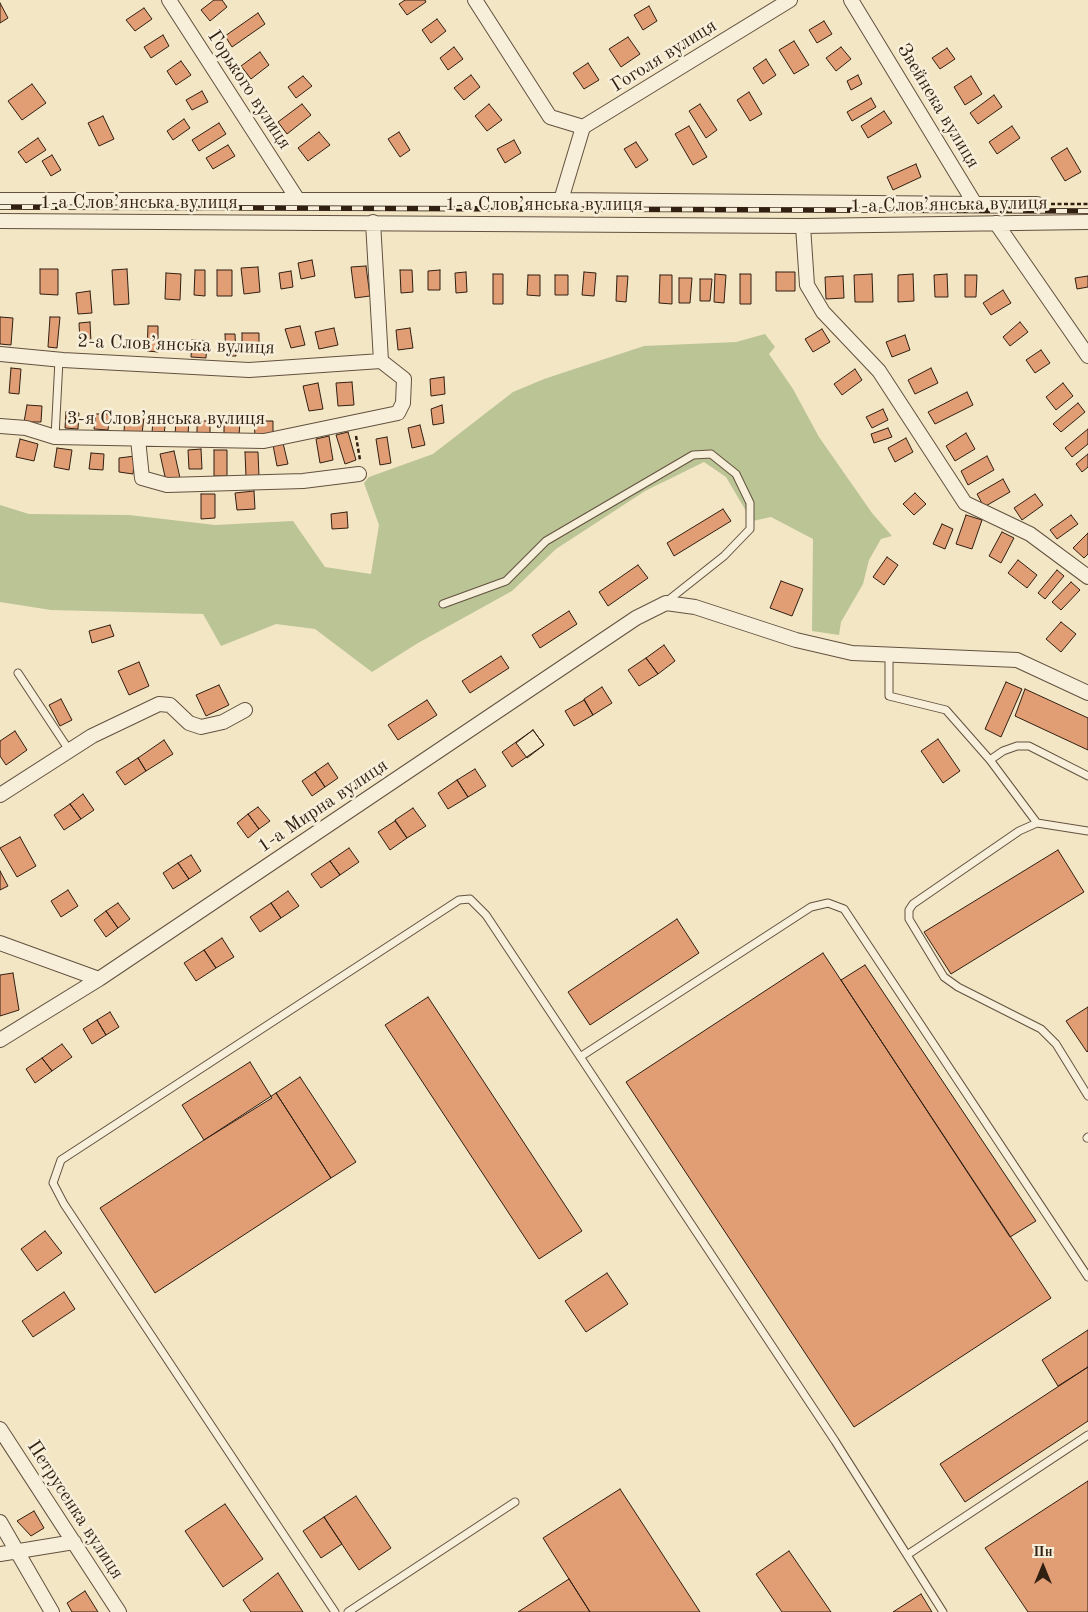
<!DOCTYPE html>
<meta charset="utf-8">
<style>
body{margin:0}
#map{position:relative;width:1088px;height:1612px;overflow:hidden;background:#f3e6c5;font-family:"Old Standard TT",serif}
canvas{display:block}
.north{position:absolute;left:1018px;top:1542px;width:50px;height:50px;-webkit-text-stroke:4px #f7efd9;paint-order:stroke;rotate:0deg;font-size:14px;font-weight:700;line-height:20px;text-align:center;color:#311f12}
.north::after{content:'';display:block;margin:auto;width:18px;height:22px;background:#311f12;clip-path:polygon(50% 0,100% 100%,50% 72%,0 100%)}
</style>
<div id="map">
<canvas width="1088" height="1612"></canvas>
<div class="north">Пн</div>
</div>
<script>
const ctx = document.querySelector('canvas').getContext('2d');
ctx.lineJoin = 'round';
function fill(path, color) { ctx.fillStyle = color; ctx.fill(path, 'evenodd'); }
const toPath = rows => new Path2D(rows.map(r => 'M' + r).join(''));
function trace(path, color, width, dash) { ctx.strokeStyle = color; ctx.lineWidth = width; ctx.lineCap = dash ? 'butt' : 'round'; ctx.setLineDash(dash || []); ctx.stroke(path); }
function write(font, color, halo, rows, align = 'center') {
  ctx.font = font + ' "Old Standard TT",serif'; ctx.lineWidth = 5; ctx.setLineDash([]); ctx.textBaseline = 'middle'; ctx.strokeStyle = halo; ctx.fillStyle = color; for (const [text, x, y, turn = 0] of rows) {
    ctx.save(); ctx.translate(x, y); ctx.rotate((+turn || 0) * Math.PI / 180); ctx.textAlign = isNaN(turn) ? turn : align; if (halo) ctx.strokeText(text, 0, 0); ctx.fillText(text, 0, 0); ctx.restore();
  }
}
fill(toPath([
 [765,334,775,347,769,354,793,389,819,437,872,513,892,536,881,539,869,560,863,584,841,622,839,635,812,631,813,539,771,517,748,522,746,511,726,477,704,462,645,491,556,549,512,591,418,643,372,672,315,629,276,624,221,646,203,614,51,610,0,602,0,505,29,514,129,515,215,525,293,521,325,567,371,574,379,525,364,483,369,477,433,454,513,392,544,379,644,346,736,342]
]), '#bbc494');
const building = toPath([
 [214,0,222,0,227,7,210,21,201,10,214,0],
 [405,0,425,0,426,2,407,15,399,4,405,0],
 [0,3,8,18,0,23,0,3],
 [649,6,657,21,643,30,634,15,649,6],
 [144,8,152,19,135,31,126,20,144,8],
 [258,13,265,24,232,47,225,36,258,13],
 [437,19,446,31,431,43,422,30,437,19],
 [824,21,832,34,817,43,809,30,824,21],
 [163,35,169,46,151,58,144,47,163,35],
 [628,37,640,54,621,67,609,49,628,37],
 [794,41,809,65,794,74,779,50,794,41],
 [454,47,463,59,448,70,440,58,454,47],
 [841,47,851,59,836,71,826,58,841,47],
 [947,48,955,59,940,69,932,58,947,48],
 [260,52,269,65,251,79,241,66,260,52],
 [766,59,776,75,763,84,753,68,766,59],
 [181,61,191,75,176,85,167,71,181,61],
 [588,63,599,80,584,89,573,73,588,63],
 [471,75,480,87,464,100,454,88,471,75],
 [858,75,862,84,851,90,847,81,858,75],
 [303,76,312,86,296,98,288,87,303,76],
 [971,76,982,94,965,105,954,87,971,76],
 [32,84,46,103,22,120,8,101,32,84],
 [202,91,208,102,192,110,186,100,202,91],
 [749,92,762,114,750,121,737,100,749,92],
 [994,95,1002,107,978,124,970,113,994,95],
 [871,98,876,107,852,121,847,112,871,98],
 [302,104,311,115,287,134,278,122,302,104],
 [489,104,502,120,487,131,475,116,489,104],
 [700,104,717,130,706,138,689,111,700,104],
 [884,111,892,123,868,138,861,126,884,111],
 [103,116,114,139,99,146,88,123,103,116],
 [184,119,190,128,173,140,167,131,184,119],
 [219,123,226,134,199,151,192,140,219,123],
 [689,126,707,157,693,165,675,134,689,126],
 [1012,126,1020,138,997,154,989,142,1012,126],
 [319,132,330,145,308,161,298,148,319,132],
 [399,132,410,150,400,157,388,139,399,132],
 [38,138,46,150,26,163,18,152,38,138],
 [514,140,521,153,505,163,497,149,514,140],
 [636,142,648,160,636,168,624,149,636,142],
 [228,145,235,156,213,169,206,158,228,145],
 [1067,148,1081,172,1065,181,1051,158,1067,148],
 [52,155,61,170,51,176,42,161,52,155],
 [916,164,921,177,893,190,887,177,916,164],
 [312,260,315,276,301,279,298,263,312,260],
 [366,266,370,296,355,298,351,267,366,266],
 [258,267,260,292,244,294,241,268,258,267],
 [40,269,58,269,58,295,40,294,40,269],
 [127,269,129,304,114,305,112,270,127,269],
 [195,270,205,270,205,296,194,295,195,270],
 [217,270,232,270,232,296,217,296,217,270],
 [400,270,412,270,413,292,401,293,400,270],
 [440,270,440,290,428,290,428,271,440,270],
 [291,271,293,287,281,289,279,273,291,271],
 [466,272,467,292,456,293,455,273,466,272],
 [584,272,596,273,594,296,582,295,584,272],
 [776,272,795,272,795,291,776,291,776,272],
 [166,273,181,274,180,300,165,299,166,273],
 [493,274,503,274,503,304,493,304,493,274],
 [715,274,726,275,724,303,714,302,715,274],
 [740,274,751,274,751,304,740,304,740,274],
 [872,274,873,302,855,302,854,275,872,274],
 [913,274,914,301,898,302,898,275,913,274],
 [947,274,948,297,935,297,934,275,947,274],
 [528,275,540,275,540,296,527,295,528,275],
 [555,275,568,275,568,295,555,295,555,275],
 [660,275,672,275,672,304,659,303,660,275],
 [965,275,977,275,976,297,965,297,965,275],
 [617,276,628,276,626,302,616,301,617,276],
 [843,276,844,298,826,299,825,277,843,276],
 [1088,276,1088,287,1077,289,1075,278,1088,276],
 [679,278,692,278,690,303,679,303,679,278],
 [700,279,712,279,710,301,700,301,700,279],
 [1003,290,1011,303,991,315,983,303,1003,290],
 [90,291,92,313,78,314,76,293,90,291],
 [0,317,13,318,11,345,0,344,0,317],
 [50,317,60,317,57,348,48,347,50,317],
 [90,322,91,342,80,342,79,323,90,322],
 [1020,322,1028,332,1010,346,1003,337,1020,322],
 [148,326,158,326,158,352,147,351,148,326],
 [300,326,305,345,291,348,285,329,300,326],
 [334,328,338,345,319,349,315,332,334,328],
 [410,328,413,348,398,350,396,330,410,328],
 [822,329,830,342,813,352,805,339,822,329],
 [242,333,259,333,259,352,242,352,242,333],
 [225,334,235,334,236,356,226,356,225,334],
 [905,335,910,350,892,357,886,342,905,335],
 [192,340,207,341,206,358,191,357,192,340],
 [1041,350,1050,363,1035,373,1026,360,1041,350],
 [11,368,21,369,19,394,9,393,11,368],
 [931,368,938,383,915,394,908,380,931,368],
 [855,369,862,380,842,395,834,384,855,369],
 [444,377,445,394,431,396,430,379,444,377],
 [352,382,354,405,338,406,336,383,352,382],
 [318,383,323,409,309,411,303,386,318,383],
 [1063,383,1073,396,1056,410,1046,397,1063,383],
 [967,392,973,405,935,424,928,412,967,392],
 [1078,403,1085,412,1061,432,1053,424,1078,403],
 [27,405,42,406,41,422,24,422,27,405],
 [442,405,444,423,433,425,431,409,442,405],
 [883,409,888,420,872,428,866,417,883,409],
 [66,412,79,413,78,429,65,428,66,412],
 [96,414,110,414,108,430,94,429,96,414],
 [125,416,144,417,142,434,124,432,125,416],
 [153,418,166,419,164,434,152,434,153,418],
 [176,420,189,420,188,435,175,436,176,420],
 [197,421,210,421,210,436,197,436,197,421],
 [224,421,240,421,239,436,224,435,224,421],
 [254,421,273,421,273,436,255,436,254,421],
 [420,425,425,445,412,448,408,428,420,425],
 [888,428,892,437,874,443,871,434,888,428],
 [1088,429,1088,444,1072,457,1065,448,1088,429],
 [348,432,356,460,345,464,336,435,348,432],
 [966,433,975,449,955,461,946,446,966,433],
 [329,436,333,460,320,463,316,439,329,436],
 [387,437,391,463,380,465,376,439,387,437],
 [906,438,913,452,895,462,888,448,906,438],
 [20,439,38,444,34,461,16,457,20,439],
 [283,443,288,464,277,466,273,445,283,443],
 [57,448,72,450,69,470,54,467,57,448],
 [201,449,202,469,189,469,188,450,201,449],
 [214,450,227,450,227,476,214,476,214,450],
 [174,451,180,478,166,481,160,454,174,451],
 [245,452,258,452,259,477,246,477,245,452],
 [91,453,104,454,103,470,89,469,91,453],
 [1088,454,1088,467,1082,472,1076,464,1088,454],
 [135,456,133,474,119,472,119,458,135,456],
 [987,456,994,470,968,485,961,471,987,456],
 [1003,479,1010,492,984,507,977,494,1003,479],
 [254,491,255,509,237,510,235,493,254,491],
 [915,493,926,504,914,515,903,504,915,493],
 [201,494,215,494,215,518,201,519,201,494],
 [1035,494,1043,505,1022,520,1014,508,1035,494],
 [723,509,731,521,674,556,667,543,723,509],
 [347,512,348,528,332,529,331,514,347,512],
 [966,515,982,520,972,549,956,544,966,515],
 [1071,515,1078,524,1057,539,1050,530,1071,515],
 [942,524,953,529,945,549,933,544,942,524],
 [1002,532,1014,538,1001,563,989,556,1002,532],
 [1088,533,1088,554,1084,558,1073,548,1088,533],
 [887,557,898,565,884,585,873,577,887,557],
 [1018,560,1037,575,1027,588,1008,573,1018,560],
 [638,565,648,578,608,606,599,592,638,565],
 [1057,570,1064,576,1045,599,1038,593,1057,570],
 [781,581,803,589,792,616,770,608,781,581],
 [1071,582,1080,590,1061,610,1052,602,1071,582],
 [569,611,577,624,540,648,532,635,569,611],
 [1061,622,1076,634,1061,652,1046,639,1061,622],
 [110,625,114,636,92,643,89,631,110,625],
 [664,645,675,661,658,674,646,658,664,645],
 [501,656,509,668,470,693,462,681,501,656],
 [646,658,658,674,639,686,628,670,646,658],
 [139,662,149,686,129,695,118,671,139,662],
 [1006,682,1022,689,1001,737,985,729,1006,682],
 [219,685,229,705,206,716,196,695,219,685],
 [602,687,612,703,593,715,584,699,602,687],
 [1025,689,1088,718,1088,750,1015,716,1025,689],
 [61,699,72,720,60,726,49,705,61,699],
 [427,700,437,715,398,740,388,725,427,700],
 [584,700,593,715,574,726,565,711,584,700],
 [533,730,544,745,527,758,516,743,533,730],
 [533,730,544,745,512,767,502,752,533,730],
 [15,731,27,750,6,765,0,756,0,741,15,731],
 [938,739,960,771,943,783,921,751,938,739],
 [164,740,173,754,146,771,138,758,164,740],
 [138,758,146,771,125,785,116,772,138,758],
 [328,763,338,778,325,787,315,772,328,763],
 [475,769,486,786,468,797,457,780,475,769],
 [315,772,325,787,312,796,302,781,315,772],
 [457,780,468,797,448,809,438,793,457,780],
 [83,794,94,810,81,819,70,804,83,794],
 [70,804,81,819,64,830,54,815,70,804],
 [258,807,270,821,259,829,248,814,258,807],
 [413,808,426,826,407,838,395,820,413,808],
 [248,814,259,829,248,838,237,823,248,814],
 [395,821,407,838,390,850,378,832,395,821],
 [20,837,36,866,17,877,0,848,20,837],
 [349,848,359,862,340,875,330,861,349,848],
 [1058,850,1084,892,951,974,924,932,1058,850],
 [191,855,201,871,189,879,178,863,191,855],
 [330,861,340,875,321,888,311,874,330,861],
 [178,863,189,879,173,889,163,873,178,863],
 [0,871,8,886,0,890,0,871],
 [68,890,78,906,61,917,51,901,68,890],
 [288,891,299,906,281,918,271,903,288,891],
 [118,903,130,919,118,928,106,911,118,903],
 [271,903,281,918,260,932,250,917,271,903],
 [106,911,118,928,106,937,94,920,106,911],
 [677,919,699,953,590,1025,568,992,677,919],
 [222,938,234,957,216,968,204,950,222,938],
 [204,950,216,968,196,981,184,963,204,950],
 [823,953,1051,1298,854,1427,626,1082,823,953],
 [865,965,1036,1221,1010,1237,841,980,865,965],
 [13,973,19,1010,0,1016,0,975,13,973],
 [428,997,582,1231,539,1259,385,1025,428,997],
 [1088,1007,1088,1051,1087,1052,1066,1021,1088,1007],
 [110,1012,119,1027,106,1035,97,1020,110,1012],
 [97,1020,106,1035,92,1044,83,1029,97,1020],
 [62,1044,72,1057,52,1071,42,1058,62,1044],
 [42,1058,52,1071,35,1083,26,1069,42,1058],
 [250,1062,272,1098,204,1140,182,1105,250,1062],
 [300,1077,356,1162,331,1178,276,1093,300,1077],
 [276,1093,331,1178,155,1293,100,1208,276,1093],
 [45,1231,62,1253,37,1271,21,1249,45,1231],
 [607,1273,628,1304,586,1332,565,1301,607,1273],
 [64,1292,75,1309,33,1337,22,1321,64,1292],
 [1088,1330,1088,1367,1058,1386,1042,1360,1088,1330],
 [1088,1367,1088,1421,965,1502,940,1464,1088,1367],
 [1088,1481,1088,1612,1028,1612,985,1548,1088,1481],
 [620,1489,700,1612,590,1612,543,1538,620,1489],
 [356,1496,391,1548,359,1570,324,1517,356,1496],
 [225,1504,263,1559,223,1587,185,1531,225,1504],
 [34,1511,44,1528,31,1536,17,1521,34,1511],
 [324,1517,342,1544,321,1558,303,1531,324,1517],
 [789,1551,831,1612,782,1612,756,1574,789,1551],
 [278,1573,303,1612,251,1612,243,1600,278,1573],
 [569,1579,590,1612,518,1612,569,1579],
 [85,1591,98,1612,72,1612,67,1603,85,1591],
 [921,1594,932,1612,893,1612,921,1594]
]);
fill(building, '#e19d74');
trace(building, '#311f12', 1);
const service = toPath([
 [55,437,59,360],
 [443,604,506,581,546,541,693,455,711,454,736,474,750,503,750,529,724,556,666,602],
 [889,655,889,696,946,710,990,760],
 [18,673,69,750],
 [1037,823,990,760,1003,751,1017,746,1029,746,1088,776],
 [1088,831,1037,823,1019,831,913,904,909,910,909,919,944,977,958,987,1041,1029,1056,1044,1088,1096],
 [580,1057,811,907,828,903,844,909,1088,1277],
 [1087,1138,1088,1137],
 [907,1555,1088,1435],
 [335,1612,64,1204,53,1183,61,1160,459,900,470,899,486,915,835,1441,943,1612],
 [348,1612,515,1502]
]);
const minor = toPath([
 [169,0,298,200],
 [475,0,550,117,583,127],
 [851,0,975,204,1037,204],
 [583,127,790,0],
 [0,200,561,200,583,127],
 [561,200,975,204],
 [0,221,803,226,1088,222],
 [996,223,1088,356],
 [803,226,807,285,823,312,879,371,965,503,1030,534,1088,577],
 [0,354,63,360,249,370,381,361],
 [0,426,26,428,55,437,264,441,398,413,403,403,404,379,381,361,373,222],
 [138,439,142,478,167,485,303,481,359,474],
 [0,795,92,736,159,704,170,705,189,723,201,727,223,722,245,710],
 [0,943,99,979],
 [0,1040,99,979,636,618,666,603,695,607,796,640,852,653,1017,660,1088,693],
 [0,1429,119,1612],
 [0,1522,52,1612],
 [0,1554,74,1542]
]);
trace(service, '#62513f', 9);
trace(minor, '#62513f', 16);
trace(toPath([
 [1051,204,1088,204],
 [356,436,360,460]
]), '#311f12', 2.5, [4, 2.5]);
trace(service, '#f7efd9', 7);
trace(minor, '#f7efd9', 14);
const rail = toPath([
 [0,207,1088,211]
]);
trace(rail, '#311f12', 5.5);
trace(rail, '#f7efd9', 4, [11]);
write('19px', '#311f12', '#f7efd9', [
 ["Гоголя вулиця",664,56,-32],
 ["Горького вулиця",249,90,57],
 ["Звейнека вулиця",938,106,59],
 ["1-а Слов’янська вулиця",139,203],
 ["1-а Слов’янська вулиця",544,205],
 ["1-а Слов’янська вулиця",949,205,-1],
 ["2-а Слов’янська вулиця",176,345,2],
 ["3-я Слов’янська вулиця",166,419],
 ["1-а Мирна вулиця",323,806,-34],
 ["Петрусенка вулиця",75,1510,57]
]);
</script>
